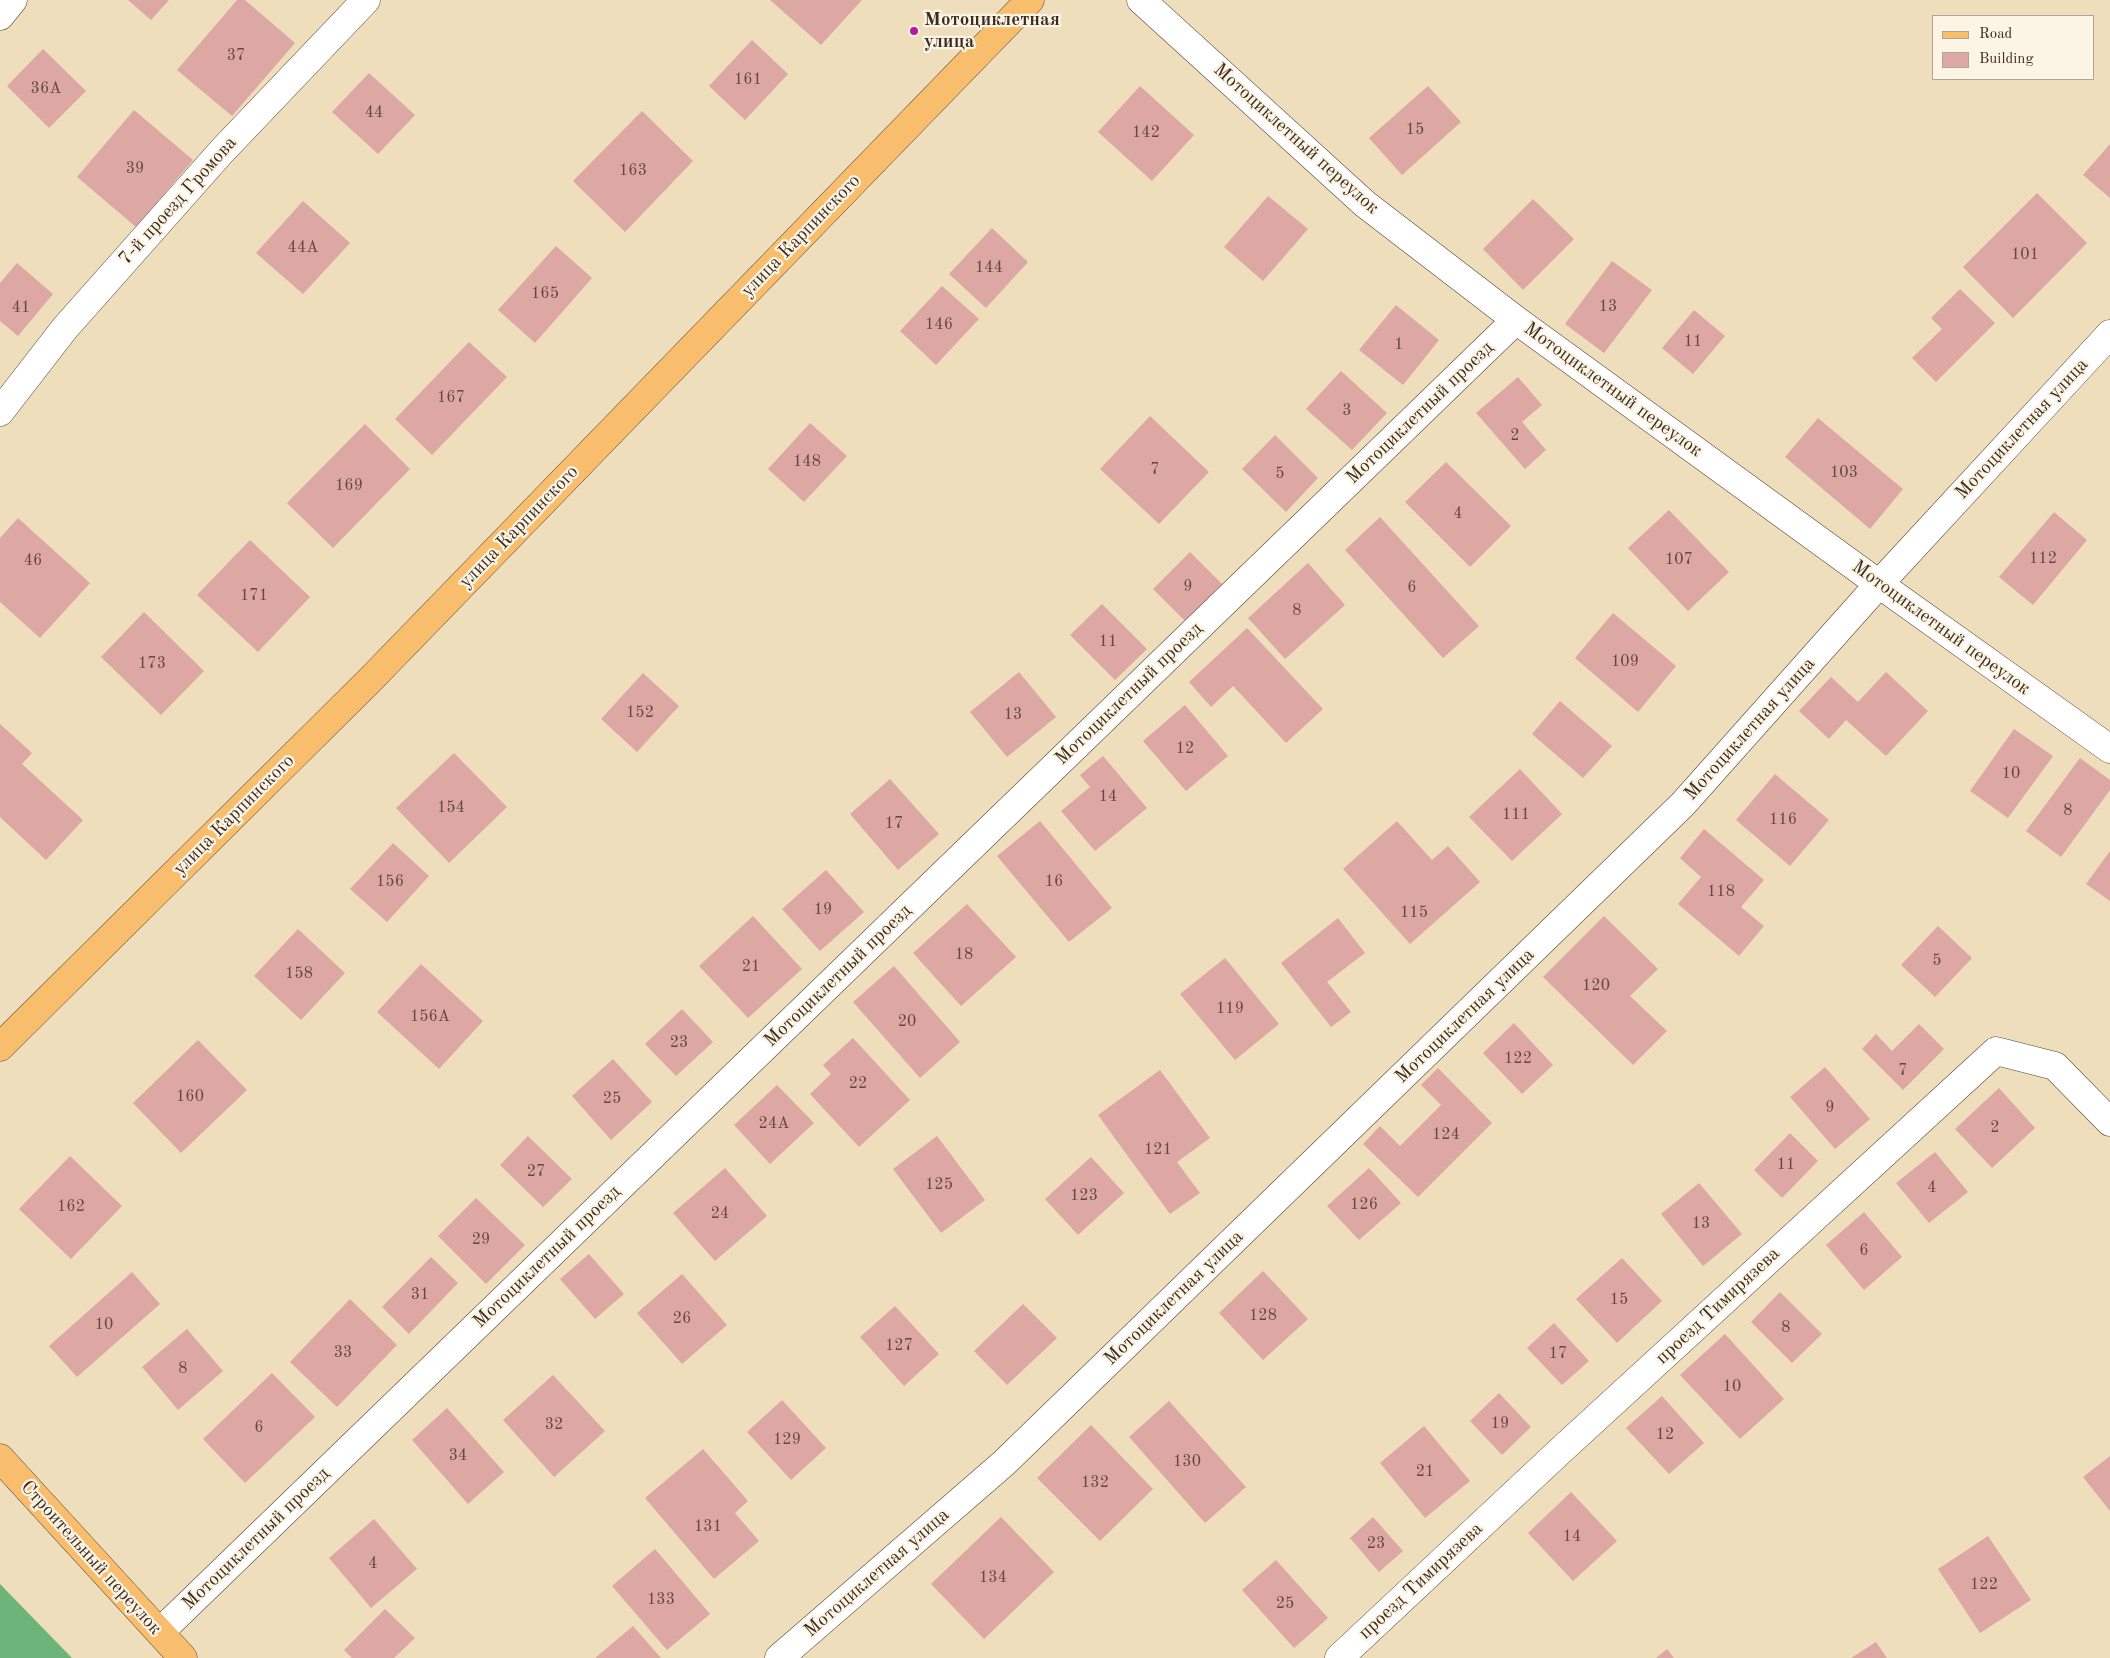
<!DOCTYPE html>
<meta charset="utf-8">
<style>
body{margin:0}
#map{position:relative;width:2110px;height:1658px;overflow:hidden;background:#eedebc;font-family:"Old Standard TT",serif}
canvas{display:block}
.legend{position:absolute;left:1932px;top:15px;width:162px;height:65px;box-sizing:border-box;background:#fcf5e5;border:1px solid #afa495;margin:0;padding:6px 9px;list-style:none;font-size:15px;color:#3b2a1e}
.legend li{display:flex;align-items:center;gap:10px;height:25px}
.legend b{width:25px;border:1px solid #afa495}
</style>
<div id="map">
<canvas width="2110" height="1658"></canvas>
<ul class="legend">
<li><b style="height:6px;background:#f9be6d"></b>Road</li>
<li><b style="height:14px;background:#dda7a4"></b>Building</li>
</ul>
</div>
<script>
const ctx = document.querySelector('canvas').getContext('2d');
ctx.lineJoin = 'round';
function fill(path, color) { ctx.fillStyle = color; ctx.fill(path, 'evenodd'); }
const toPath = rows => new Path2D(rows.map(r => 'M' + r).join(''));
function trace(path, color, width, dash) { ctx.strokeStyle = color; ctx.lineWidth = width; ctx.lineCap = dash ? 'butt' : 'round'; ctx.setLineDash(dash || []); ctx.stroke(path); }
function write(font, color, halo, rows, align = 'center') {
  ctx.font = font + ' "Old Standard TT",serif'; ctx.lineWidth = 4.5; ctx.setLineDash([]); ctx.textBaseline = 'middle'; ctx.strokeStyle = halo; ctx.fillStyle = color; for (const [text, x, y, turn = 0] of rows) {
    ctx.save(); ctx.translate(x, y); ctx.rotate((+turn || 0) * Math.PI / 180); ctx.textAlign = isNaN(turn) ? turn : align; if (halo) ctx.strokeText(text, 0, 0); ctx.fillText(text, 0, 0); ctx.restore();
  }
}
fill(toPath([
 [0,1584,72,1658,0,1658]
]), '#6cb47a');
fill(toPath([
 [128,0,169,0,151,20],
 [237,0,245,0,295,43,232,116,177,70],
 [770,0,862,0,821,45],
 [752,40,788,74,745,120,709,86],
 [43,49,86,91,49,128,7,86],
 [369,73,415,115,378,154,332,112],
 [1140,86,1194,135,1152,181,1098,132],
 [1428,86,1461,122,1402,175,1369,138],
 [134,110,193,160,136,227,77,177],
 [642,111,693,161,625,232,573,181],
 [2110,144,2110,198,2083,175],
 [2037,193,2087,243,2013,318,1963,267],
 [1268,196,1308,229,1263,281,1224,247],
 [1533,199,1574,239,1523,290,1483,249],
 [303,201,350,243,303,294,256,253],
 [992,228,1028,262,986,308,949,274],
 [556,246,592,278,535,343,498,310],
 [1612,261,1652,290,1604,353,1565,324],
 [17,263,53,294,18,336,0,321,0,283],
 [942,286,979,319,936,365,900,331],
 [1960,289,1995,323,1936,382,1912,358,1942,329,1931,318],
 [1396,305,1439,340,1403,385,1359,350],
 [1694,310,1725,336,1693,374,1662,348],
 [469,342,507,377,432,455,395,419],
 [1341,371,1387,413,1352,450,1306,409],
 [1518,377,1542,405,1522,422,1546,450,1525,469,1476,413],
 [1150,416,1209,472,1159,524,1100,469],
 [1818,418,1903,489,1870,529,1785,457],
 [810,423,847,456,804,502,768,469],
 [365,424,410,469,333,548,287,503],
 [1275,435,1318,478,1286,512,1242,469],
 [1446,462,1511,526,1470,567,1405,502],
 [1669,510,1729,572,1688,611,1628,548],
 [2054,512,2087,540,2033,605,1999,577],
 [1380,517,1479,626,1443,658,1345,550],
 [18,518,90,583,40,638,0,602,0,538],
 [250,540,310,597,258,652,197,595],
 [1190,552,1222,584,1185,621,1153,589],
 [1308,563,1345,605,1285,659,1248,618],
 [1102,604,1147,649,1115,680,1070,635],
 [144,612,204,671,161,715,101,657],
 [1613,613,1676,666,1638,712,1575,658],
 [1247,628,1323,709,1286,743,1233,686,1211,707,1189,682],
 [1019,672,1056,717,1007,757,970,712],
 [1886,672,1928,711,1886,756,1846,720,1829,739,1799,711,1831,677,1858,702],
 [643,673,679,706,637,752,601,719],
 [1560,701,1612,746,1583,778,1532,734],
 [1185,705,1228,756,1186,791,1143,741],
 [0,724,32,753,22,764,83,820,46,860,0,817],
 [2014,729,2053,756,2008,818,1970,791],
 [454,753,507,807,449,863,396,808],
 [1103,756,1147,808,1095,851,1061,811,1090,787,1080,775],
 [2080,758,2110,780,2110,790,2061,857,2026,831],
 [1520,769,1562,814,1512,861,1469,817],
 [1775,774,1829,820,1790,866,1736,820],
 [890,779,939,834,898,870,850,814],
 [1040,821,1112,908,1069,942,997,856],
 [1397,821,1432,860,1448,846,1480,882,1410,944,1343,869],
 [1704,829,1764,880,1741,907,1764,926,1739,956,1678,904,1701,877,1680,858],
 [393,843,429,876,387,922,350,889],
 [2110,851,2110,901,2086,884],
 [826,870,864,912,820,951,782,909],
 [967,904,1016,957,961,1006,913,953],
 [753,916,802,969,748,1018,699,966],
 [1604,916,1658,969,1630,996,1667,1031,1633,1065,1543,977],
 [1338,918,1365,953,1327,982,1351,1012,1331,1027,1281,963],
 [1938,926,1972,958,1935,997,1901,965],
 [298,929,345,973,301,1020,254,976],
 [1225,958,1279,1024,1235,1060,1180,994],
 [421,964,483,1021,439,1069,377,1012],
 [894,966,960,1042,920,1078,853,1002],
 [682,1009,713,1042,676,1076,645,1044],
 [1514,1023,1553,1065,1522,1094,1483,1053],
 [1919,1024,1944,1049,1903,1090,1862,1049,1876,1034,1892,1051],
 [853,1038,910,1100,859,1147,810,1094,831,1074,823,1065],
 [198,1040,247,1090,181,1153,133,1103],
 [613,1059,652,1102,611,1140,572,1096],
 [1825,1067,1870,1119,1835,1149,1790,1097],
 [1438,1068,1492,1123,1418,1197,1363,1144,1380,1126,1400,1146,1441,1105,1421,1085],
 [1160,1070,1210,1138,1177,1162,1200,1193,1170,1214,1098,1115],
 [777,1085,814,1123,770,1164,734,1125],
 [1999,1088,2035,1128,1992,1168,1955,1129],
 [1790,1133,1818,1161,1782,1198,1754,1170],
 [528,1136,572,1179,543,1207,500,1165],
 [937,1136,985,1200,941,1233,893,1169],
 [1935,1152,1968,1192,1929,1223,1896,1183],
 [70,1156,122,1206,71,1259,19,1209],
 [1091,1157,1124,1193,1078,1235,1045,1199],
 [725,1168,767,1216,715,1261,673,1213],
 [1369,1168,1401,1203,1359,1240,1327,1206],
 [1699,1183,1742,1234,1703,1266,1661,1214],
 [476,1198,525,1245,486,1284,438,1236],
 [1864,1212,1902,1257,1864,1290,1826,1245],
 [589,1254,624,1294,595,1319,560,1279],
 [431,1257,458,1283,409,1334,382,1307],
 [1622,1258,1662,1301,1617,1343,1576,1299],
 [1263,1271,1308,1319,1263,1360,1219,1313],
 [132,1272,160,1304,77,1377,49,1346],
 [682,1274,727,1325,682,1364,637,1313],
 [1780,1292,1822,1334,1792,1363,1751,1322],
 [350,1299,397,1345,337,1407,290,1362],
 [1023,1304,1057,1338,1007,1385,974,1351],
 [895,1306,939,1354,904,1386,860,1337],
 [1554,1323,1589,1361,1562,1385,1527,1348],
 [187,1329,223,1371,178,1410,142,1367],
 [1725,1334,1784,1399,1740,1439,1680,1375],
 [272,1373,315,1417,245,1483,203,1439],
 [553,1375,605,1431,554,1477,503,1420],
 [1499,1393,1531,1427,1502,1455,1470,1421],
 [1662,1396,1704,1443,1669,1474,1626,1428],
 [782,1400,826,1448,791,1480,747,1432],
 [1169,1401,1246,1487,1205,1523,1129,1437],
 [447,1408,504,1472,468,1504,412,1440],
 [1091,1425,1153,1489,1100,1541,1037,1478],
 [1424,1426,1470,1481,1425,1518,1380,1463],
 [703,1449,748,1501,735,1513,759,1541,714,1579,645,1498],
 [2110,1456,2110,1511,2083,1477],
 [1571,1492,1617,1541,1573,1581,1528,1533],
 [1001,1517,1054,1572,984,1639,931,1584],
 [1373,1517,1403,1551,1379,1572,1350,1538],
 [374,1519,417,1569,371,1608,329,1558],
 [1988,1536,2031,1600,1980,1633,1938,1569],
 [655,1549,710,1614,667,1650,612,1586],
 [1276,1560,1328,1618,1294,1648,1242,1590],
 [385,1609,415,1638,394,1658,352,1658,344,1650],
 [633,1626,661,1658,595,1658],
 [1876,1642,1887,1658,1851,1658],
 [1667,1649,1674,1658,1656,1658]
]), '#dda7a4');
const minor = toPath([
 [1141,0,1365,204,1516,320,1879,584,2110,749],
 [0,16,13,0],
 [0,412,65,328,222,151,366,0],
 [160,1632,1516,320],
 [779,1658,1004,1463,1683,804,1879,584,2110,334],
 [1339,1658,1559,1452,1996,1051,2055,1066,2110,1122]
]);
const major = toPath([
 [0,1047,370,680,1030,0],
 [0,1458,183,1658]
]);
trace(minor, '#564536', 29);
trace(major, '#564536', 29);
trace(minor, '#fff', 28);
trace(major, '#f9be6d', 28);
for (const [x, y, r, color] of [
 [914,31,5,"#b5179e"]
]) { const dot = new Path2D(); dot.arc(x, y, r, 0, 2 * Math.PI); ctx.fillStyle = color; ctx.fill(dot); trace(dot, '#fcf5e5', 2); }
write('16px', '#644940', null, [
 ["37",236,56],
 ["161",748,80],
 ["36А",46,89],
 ["44",374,113],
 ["15",1415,130],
 ["142",1146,133],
 ["39",135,169],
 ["163",633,171],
 ["44А",303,248],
 ["101",2025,255],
 ["144",989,268],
 ["165",545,294],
 ["13",1608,307],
 ["41",21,308],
 ["146",939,325],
 ["11",1693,342],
 ["1",1399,345],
 ["167",451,398],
 ["3",1347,411],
 ["2",1515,436],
 ["148",807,462],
 ["7",1155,470],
 ["103",1844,473],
 ["5",1280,474],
 ["169",349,486],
 ["4",1458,514],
 ["112",2043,559],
 ["107",1679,560],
 ["46",33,561],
 ["9",1188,587],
 ["6",1412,588],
 ["171",254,596],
 ["8",1297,611],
 ["11",1108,642],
 ["109",1625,662],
 ["173",152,664],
 ["152",640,713],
 ["13",1013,715],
 ["12",1185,749],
 ["10",2011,774],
 ["14",1108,797],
 ["154",451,808],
 ["8",2068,811],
 ["111",1516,815],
 ["116",1783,820],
 ["17",894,824],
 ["156",390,882],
 ["16",1054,882],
 ["118",1721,892],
 ["19",823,910],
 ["115",1414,913],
 ["18",964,955],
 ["5",1937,961],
 ["21",751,967],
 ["158",299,974],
 ["120",1596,986],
 ["119",1230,1009],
 ["156А",430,1017],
 ["20",907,1022],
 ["23",679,1043],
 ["122",1518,1059],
 ["7",1903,1071],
 ["22",858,1084],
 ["160",190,1097],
 ["25",612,1099],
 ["9",1830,1108],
 ["24А",774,1124],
 ["2",1995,1128],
 ["124",1446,1135],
 ["121",1158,1150],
 ["11",1786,1165],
 ["27",536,1172],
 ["125",939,1185],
 ["4",1932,1188],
 ["123",1084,1196],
 ["126",1364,1205],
 ["162",71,1207],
 ["24",720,1214],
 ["13",1701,1224],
 ["29",481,1240],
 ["6",1864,1251],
 ["31",420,1295],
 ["15",1619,1300],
 ["128",1263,1316],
 ["26",682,1319],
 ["10",104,1325],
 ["8",1786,1328],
 ["127",899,1346],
 ["33",343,1353],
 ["17",1558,1354],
 ["8",183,1369],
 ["10",1732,1387],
 ["19",1500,1424],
 ["32",554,1425],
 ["6",259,1428],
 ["12",1665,1435],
 ["129",787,1440],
 ["34",458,1456],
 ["130",1187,1462],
 ["21",1425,1472],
 ["132",1095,1483],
 ["131",708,1527],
 ["14",1572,1537],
 ["23",1376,1544],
 ["4",373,1564],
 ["134",993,1578],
 ["122",1984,1585],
 ["133",661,1600],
 ["25",1285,1604]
]);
write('bold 19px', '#3b2a1e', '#fcf5e5', [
 ["Мотоциклетная",924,20],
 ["улица",924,42]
], 'left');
write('19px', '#3b2a1e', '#fcf5e5', [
 ["Мотоциклетный переулок",1296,139,42],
 ["7-й проезд Громова",178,201,-48],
 ["улица Карпинского",801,236,-46],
 ["Мотоциклетный переулок",1613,390,36],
 ["Мотоциклетный проезд",1420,413,-44],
 ["Мотоциклетная улица",2022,429,-47],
 ["улица Карпинского",519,527,-46],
 ["Мотоциклетный переулок",1941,628,36],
 ["Мотоциклетный проезд",1129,694,-44],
 ["Мотоциклетная улица",1750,729,-48],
 ["улица Карпинского",234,815,-45],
 ["Мотоциклетный проезд",838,976,-44],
 ["Мотоциклетная улица",1465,1016,-44],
 ["Мотоциклетный проезд",547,1257,-44],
 ["Мотоциклетная улица",1174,1298,-44],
 ["проезд Тимирязева",1718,1306,-43],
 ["Мотоциклетный проезд",256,1539,-44],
 ["Строительный переулок",91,1558,48],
 ["Мотоциклетная улица",877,1573,-41],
 ["проезд Тимирязева",1421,1581,-43]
]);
</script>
